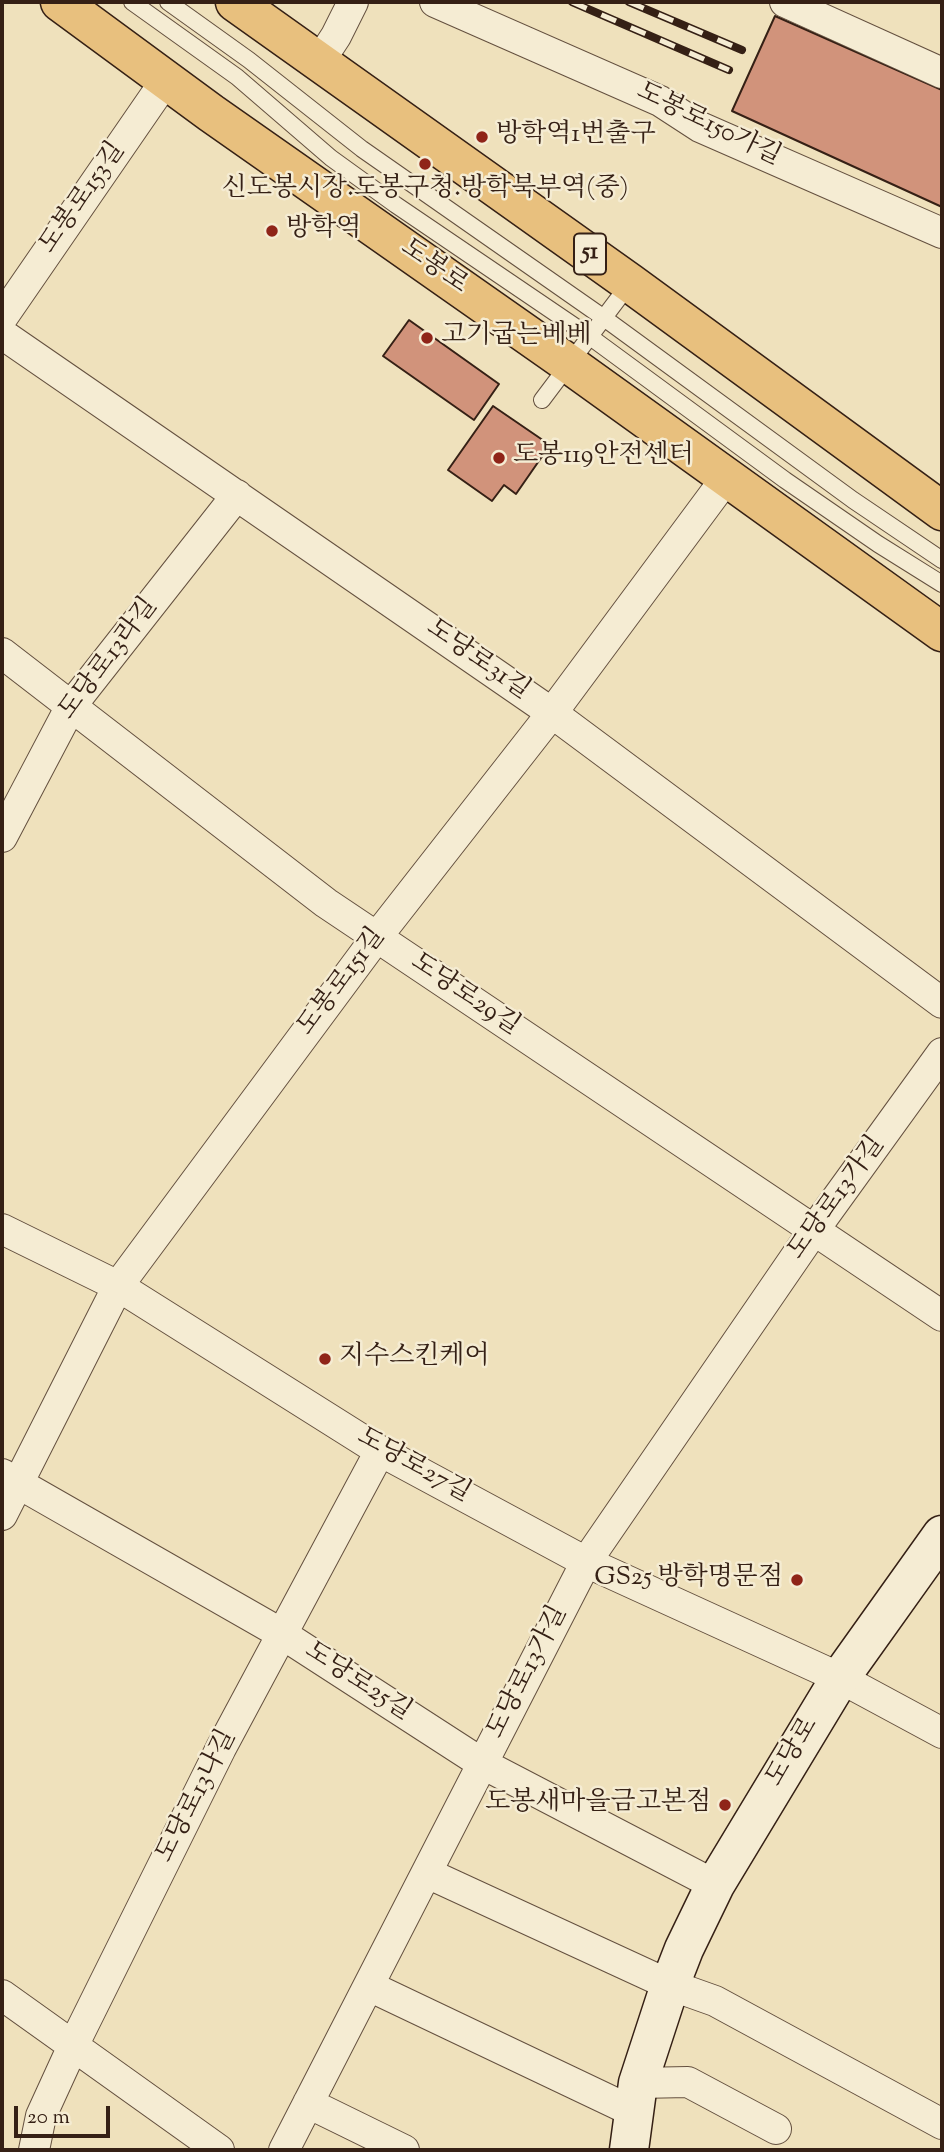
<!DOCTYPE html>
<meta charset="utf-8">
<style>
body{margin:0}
#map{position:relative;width:944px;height:2152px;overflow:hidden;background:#efe1bc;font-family:"Sorts Mill Goudy",serif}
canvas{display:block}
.frame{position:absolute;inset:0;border:4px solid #352015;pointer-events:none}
.scale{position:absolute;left:14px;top:2106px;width:96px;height:32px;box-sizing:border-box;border:4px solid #352015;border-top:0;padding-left:9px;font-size:21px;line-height:24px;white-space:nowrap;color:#352015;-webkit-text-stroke:5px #f5ecd3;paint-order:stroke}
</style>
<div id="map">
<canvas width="944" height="2152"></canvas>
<div class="frame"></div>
<div class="scale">20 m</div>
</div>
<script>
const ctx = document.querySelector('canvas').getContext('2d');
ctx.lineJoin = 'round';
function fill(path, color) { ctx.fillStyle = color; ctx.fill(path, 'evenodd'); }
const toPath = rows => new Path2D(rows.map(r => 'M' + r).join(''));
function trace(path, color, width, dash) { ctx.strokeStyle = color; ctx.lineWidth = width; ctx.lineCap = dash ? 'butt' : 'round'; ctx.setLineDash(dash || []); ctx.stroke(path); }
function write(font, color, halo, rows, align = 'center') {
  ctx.font = font + ' "Sorts Mill Goudy","Noto Serif KR",serif'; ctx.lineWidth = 5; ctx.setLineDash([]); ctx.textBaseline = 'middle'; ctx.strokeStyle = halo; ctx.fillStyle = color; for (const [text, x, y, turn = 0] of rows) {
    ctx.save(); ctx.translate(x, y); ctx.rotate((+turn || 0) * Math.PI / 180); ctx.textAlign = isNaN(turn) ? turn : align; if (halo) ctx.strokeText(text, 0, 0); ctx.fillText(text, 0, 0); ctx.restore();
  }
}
const building = toPath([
 [775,16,942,90,942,207,732,111,775,16],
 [409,320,499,384,474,420,383,356,409,320],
 [493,406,550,445,516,494,504,485,492,501,448,470,493,406]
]);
fill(building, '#d1937b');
trace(building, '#352015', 2);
const lane = toPath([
 [132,2,237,77,331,158,396,205,589,336,785,480,878,544,942,584],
 [168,2,249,60,362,149,604,318,853,500,942,560],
 [542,400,630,283]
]);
const street = toPath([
 [435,2,660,101,700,127,942,233],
 [785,2,942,73],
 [319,62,336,36,353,2],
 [2,318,166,80],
 [2,334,552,713,942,1003],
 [2,653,326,903,942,1316],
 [2,837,71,706,237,495],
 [2,1229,118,1286,380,1451,586,1562,840,1678,942,1733],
 [2,1474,282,1634,483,1764,715,1885],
 [2,1515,118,1286,376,938,552,713,727,477],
 [427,1873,670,1985,715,2001,942,2124],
 [369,1986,634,2112],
 [2,1995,219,2150],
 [638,2083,688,2082,776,2129],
 [308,2103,404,2150],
 [34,2150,41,2116,73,2046,221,1748,380,1451],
 [284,2150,586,1562,814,1230,942,1053]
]);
const secondary = toPath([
 [629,2150,638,2083,670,1985,684,1949,715,1885,840,1678,942,1535]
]);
const primary = toPath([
 [60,2,211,113,569,364,942,632],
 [235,2,630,283,942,511]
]);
trace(lane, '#64503f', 18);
trace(street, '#64503f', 32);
trace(secondary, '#352015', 41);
trace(primary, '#352015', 41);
trace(lane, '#f5ecd3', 16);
trace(street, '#f5ecd3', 30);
trace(secondary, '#f5ecd3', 38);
trace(primary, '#e8c07e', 38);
const rail = toPath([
 [572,2,729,70],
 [629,2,742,50]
]);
trace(rail, '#352015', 8);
trace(rail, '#f5ecd3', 5, [16]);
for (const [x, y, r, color] of [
 [482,137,7,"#8f2418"],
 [425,164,7,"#8f2418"],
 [272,231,7,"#8f2418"],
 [427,338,7,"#8f2418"],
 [499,458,7,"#8f2418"],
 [325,1359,7,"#8f2418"],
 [797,1580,7,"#8f2418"],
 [725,1805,7,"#8f2418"]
]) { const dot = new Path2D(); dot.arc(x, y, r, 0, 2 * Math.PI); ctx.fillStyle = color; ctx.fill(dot); trace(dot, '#f5ecd3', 2.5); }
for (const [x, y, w] of [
 [590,254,32]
]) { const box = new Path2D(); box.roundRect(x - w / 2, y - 20.5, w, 41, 5); ctx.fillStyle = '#f5ecd3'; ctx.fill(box); trace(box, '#352015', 2); }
write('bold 24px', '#352015', null, [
 ["51",590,254]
]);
write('26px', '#352015', '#f5ecd3', [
 ["도봉로150가길",708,126,26],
 ["도봉로153길",84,199,-55],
 ["도봉로",433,268,35],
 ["도당로13라길",110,660,-53],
 ["도당로31길",477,661,35],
 ["도봉로151길",343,983,-53],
 ["도당로29길",464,996,34],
 ["도당로13가길",838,1199,-54],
 ["도당로27길",413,1467,29],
 ["도당로13가길",529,1673,-63],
 ["도당로25길",357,1683,33],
 ["도당로",794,1753,-59],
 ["도당로13나길",198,1797,-63]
]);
write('26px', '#352015', '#f5ecd3', [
 ["방학역1번출구",496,137],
 ["신도봉시장.도봉구청.방학북부역(중)",425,191,"center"],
 ["방학역",286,231],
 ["고기굽는베베",441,338],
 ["도봉119안전센터",513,458],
 ["지수스킨케어",339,1359],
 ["GS25 방학명문점",783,1580,"right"],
 ["도봉새마을금고본점",711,1805,"right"]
], 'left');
</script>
